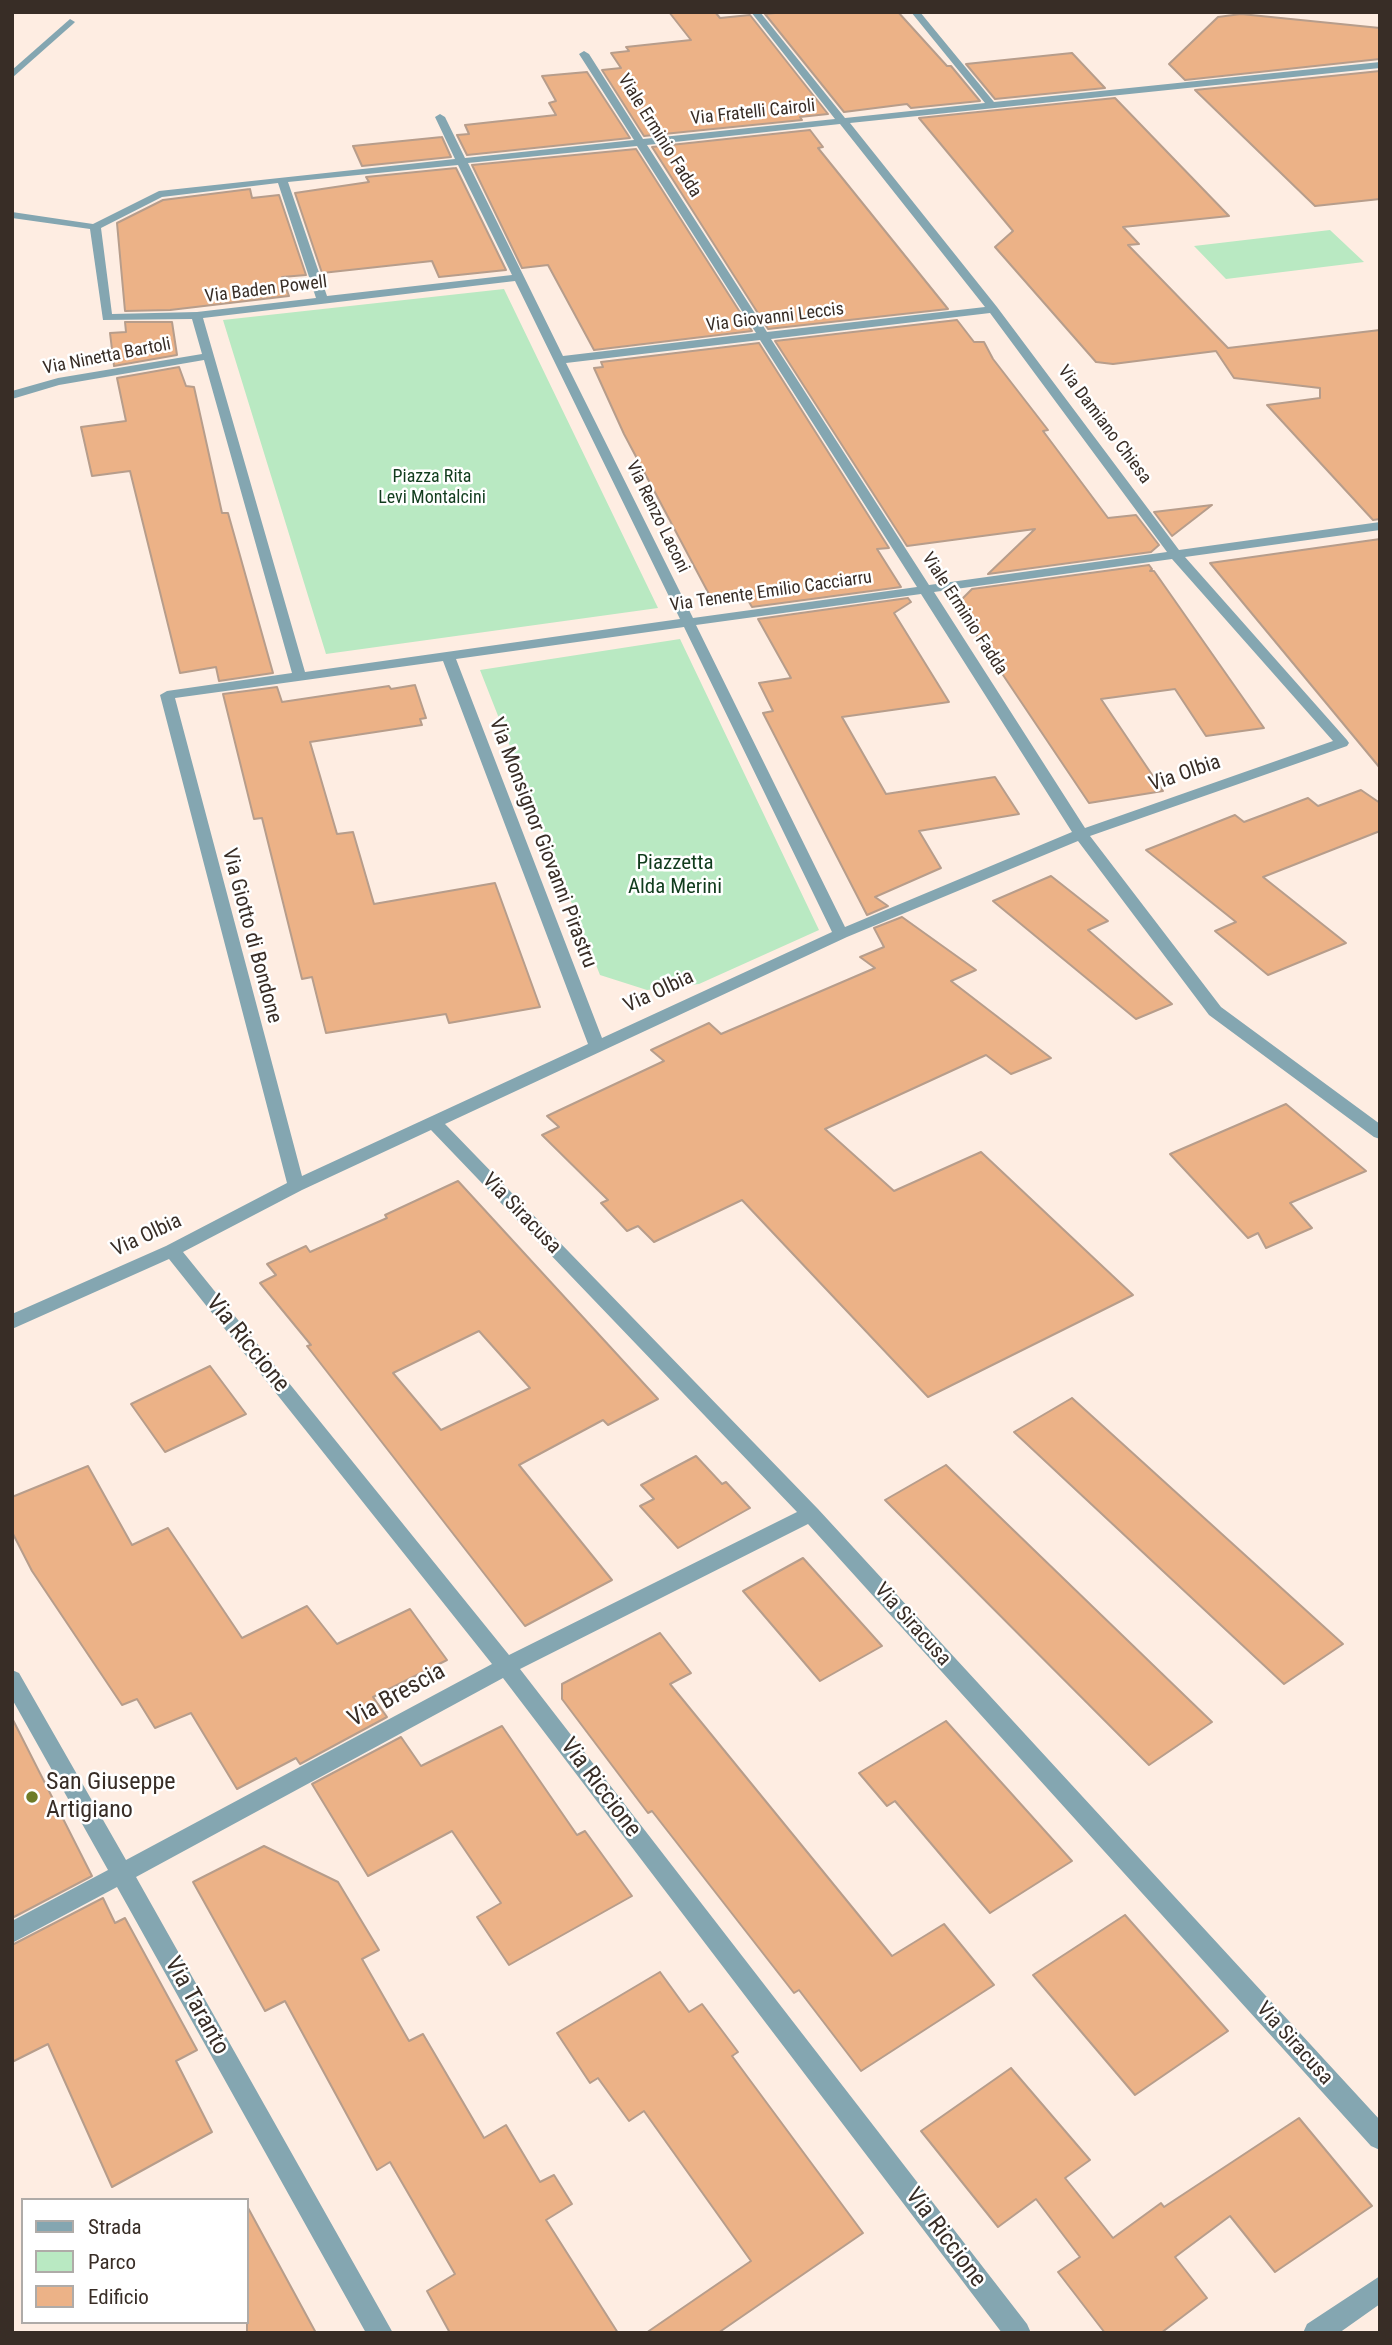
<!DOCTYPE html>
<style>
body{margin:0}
#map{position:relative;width:1392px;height:2345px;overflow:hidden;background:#feede2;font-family:"Roboto Condensed",sans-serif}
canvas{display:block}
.frame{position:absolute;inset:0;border:14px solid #382d26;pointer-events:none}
.legend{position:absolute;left:21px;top:2198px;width:228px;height:126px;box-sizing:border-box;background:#fff;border:2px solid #afaba8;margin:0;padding:9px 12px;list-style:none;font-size:21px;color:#382d26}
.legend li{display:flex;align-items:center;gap:14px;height:35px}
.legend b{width:35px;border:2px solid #afaba8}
</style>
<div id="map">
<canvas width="1392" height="2345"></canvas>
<div class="frame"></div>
<ul class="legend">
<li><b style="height:9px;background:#84a6b1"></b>Strada</li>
<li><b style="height:19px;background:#b9e9c2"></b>Parco</li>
<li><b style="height:19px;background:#ecb287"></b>Edificio</li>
</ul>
</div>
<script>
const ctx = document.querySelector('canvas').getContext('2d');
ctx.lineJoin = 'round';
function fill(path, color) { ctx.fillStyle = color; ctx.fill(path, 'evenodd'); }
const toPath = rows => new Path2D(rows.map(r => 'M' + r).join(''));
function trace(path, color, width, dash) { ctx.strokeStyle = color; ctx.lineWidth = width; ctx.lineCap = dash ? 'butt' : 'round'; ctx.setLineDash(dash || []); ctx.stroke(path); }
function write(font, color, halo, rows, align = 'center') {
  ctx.font = font + ' "Roboto Condensed",sans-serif'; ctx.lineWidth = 5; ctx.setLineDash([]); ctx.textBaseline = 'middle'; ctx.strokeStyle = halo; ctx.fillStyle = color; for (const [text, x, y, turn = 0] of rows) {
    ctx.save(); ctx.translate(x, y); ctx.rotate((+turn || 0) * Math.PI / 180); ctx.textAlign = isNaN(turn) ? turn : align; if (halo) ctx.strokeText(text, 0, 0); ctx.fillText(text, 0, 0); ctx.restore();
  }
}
fill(toPath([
 [1330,230,1364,262,1226,279,1194,246],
 [504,289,658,608,326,654,223,320],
 [680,639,819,930,699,984,647,990,600,975,480,670]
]), '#b9e9c2');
const building = toPath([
 [669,12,715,12,720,18,750,15,828,114,800,117,802,120,644,136,602,70,621,68,611,53,629,51,626,47,691,40,669,12],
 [785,12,898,12,947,66,951,66,980,101,911,108,907,104,844,112,765,14,785,12],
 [1241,14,1380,28,1380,59,1185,80,1169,64,1218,17,1241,14],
 [1072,53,1105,88,995,99,966,64,1072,53],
 [1380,71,1380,199,1315,206,1195,90,1380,71],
 [587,72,630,138,467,155,457,135,469,134,465,125,556,115,549,103,556,101,542,76,587,72],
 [1115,98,1229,216,1123,227,1139,244,1128,245,1228,348,1380,330,1380,519,1373,520,1267,405,1320,398,1320,388,1234,378,1216,351,1113,364,1096,362,995,247,1013,231,919,118,1115,98],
 [810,130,823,147,818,148,948,309,768,329,652,147,810,130],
 [442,137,451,157,362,166,353,146,442,137],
 [636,149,752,331,594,350,548,265,522,268,472,165,636,149],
 [456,168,506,270,439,277,432,261,322,273,295,193,369,182,366,177,456,168],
 [250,189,252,198,279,195,306,275,282,277,289,296,170,310,125,311,117,223,163,200,250,189],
 [957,320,974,342,984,342,993,359,1048,430,1043,431,1108,518,1136,515,1159,545,1151,552,988,574,1035,529,907,546,775,341,957,320],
 [125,322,172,322,177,355,114,366,110,333,126,332,125,322],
 [759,343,889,548,877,549,901,587,752,607,743,592,710,596,624,434,594,368,603,367,601,362,759,343],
 [179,367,186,386,194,387,222,513,228,513,273,673,219,681,216,667,180,673,130,471,92,476,81,427,126,421,117,378,179,367],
 [1212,505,1172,536,1154,512,1212,505],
 [1380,539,1380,768,1210,563,1380,539],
 [1149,565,1152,569,1150,571,1154,571,1264,728,1206,736,1175,689,1101,699,1163,791,1089,803,956,605,972,589,1149,565],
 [908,598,911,602,894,613,949,702,842,717,886,794,995,777,1019,814,919,831,941,868,875,897,888,906,867,915,763,713,773,711,759,683,791,678,758,619,908,598],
 [415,685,426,718,420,719,422,725,310,742,337,834,353,832,374,904,495,883,540,1007,449,1023,446,1014,326,1033,312,977,302,979,262,818,254,819,223,694,277,687,282,702,389,686,391,689,415,685],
 [1361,790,1380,803,1380,831,1263,877,1346,943,1268,975,1215,931,1236,922,1146,850,1235,815,1244,822,1308,798,1318,806,1361,790],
 [1051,876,1108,921,1088,930,1172,1004,1136,1019,993,901,1051,876],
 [902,917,976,970,951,981,1051,1058,1011,1074,986,1055,825,1129,894,1191,981,1152,1133,1295,928,1397,742,1200,654,1242,638,1226,627,1231,601,1203,608,1200,542,1135,559,1127,547,1116,664,1061,651,1050,709,1023,721,1034,875,968,860,957,884,947,874,928,902,917],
 [1286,1104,1366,1171,1290,1203,1312,1228,1266,1248,1258,1233,1248,1238,1170,1154,1286,1104],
 [458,1181,658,1399,608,1425,603,1420,519,1465,612,1580,525,1626,307,1346,311,1345,260,1283,276,1275,267,1264,306,1246,310,1252,387,1218,385,1215,458,1181],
 [479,1331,530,1388,441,1430,393,1373,479,1331],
 [210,1366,246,1414,165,1452,131,1404,210,1366],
 [1072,1398,1343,1644,1284,1684,1014,1432,1072,1398],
 [696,1456,722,1484,726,1482,750,1508,678,1548,640,1506,654,1499,641,1485,696,1456],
 [946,1465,1212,1722,1149,1765,885,1500,946,1465],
 [88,1466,132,1545,168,1528,242,1638,307,1606,337,1644,410,1609,447,1660,373,1697,387,1717,300,1764,296,1758,237,1789,191,1713,155,1728,137,1699,122,1705,32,1571,12,1532,12,1497,88,1466],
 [803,1558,882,1646,820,1681,743,1591,803,1558],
 [660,1633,691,1673,670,1684,892,1956,944,1924,994,1985,861,2071,799,1990,794,1993,652,1811,648,1813,562,1699,562,1684,660,1633],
 [12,1718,92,1876,12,1918,12,1718],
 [946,1721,1072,1861,990,1913,895,1801,887,1806,859,1773,946,1721],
 [502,1726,577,1835,585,1831,632,1896,509,1965,477,1917,501,1903,452,1831,368,1876,312,1784,401,1737,421,1766,502,1726],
 [264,1846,338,1882,379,1950,362,1959,409,2041,423,2034,484,2138,506,2125,540,2182,554,2175,572,2204,546,2220,618,2333,450,2333,427,2291,455,2274,390,2162,377,2170,285,2001,265,2011,193,1882,264,1846],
 [103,1898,115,1923,125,1918,197,2050,176,2061,212,2132,112,2187,48,2044,12,2062,12,1945,103,1898],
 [1125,1915,1228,2031,1135,2095,1033,1975,1125,1915],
 [660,1972,689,2012,702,2004,738,2052,732,2056,863,2233,718,2333,646,2333,751,2261,644,2111,629,2121,598,2078,590,2083,557,2033,660,1972],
 [1011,2068,1090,2160,1065,2178,1113,2238,1161,2203,1164,2207,1299,2118,1372,2206,1275,2272,1230,2216,1175,2257,1207,2298,1161,2333,1105,2333,1058,2272,1080,2257,1036,2199,998,2227,921,2131,1011,2068],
 [247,2206,316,2333,247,2333,247,2206]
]);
fill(building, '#ecb287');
trace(building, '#b79d8b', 2);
fill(toPath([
 [70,19,75,22,73,24,12,78,12,70,70,19]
]), '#84a6b1');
fill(toPath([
 [751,12,760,12,845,118,985,103,911,12,920,12,994,102,1380,62,1380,68,850,123,997,307,1179,550,1380,522,1380,530,1185,557,1347,740,1349,743,1347,746,1090,836,1221,1007,1380,1124,1380,1139,1374,1137,1209,1015,1078,841,847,937,445,1124,818,1509,1380,2120,1380,2150,1371,2146,808,1524,520,1669,1027,2324,1031,2333,1002,2333,503,1678,136,1877,393,2333,366,2333,117,1887,12,1943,12,1921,108,1870,12,1699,12,1670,19,1673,126,1860,492,1664,169,1259,12,1329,12,1314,166,1246,287,1183,160,695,167,691,292,673,204,360,59,385,12,399,12,391,58,378,202,354,192,319,103,320,90,229,12,218,12,212,93,224,159,191,455,159,435,117,440,114,445,117,465,158,634,140,579,54,584,51,589,54,643,139,835,119,751,12],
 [840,124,985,307,767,332,647,145,840,124],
 [637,146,756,333,563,356,468,163,637,146],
 [458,165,512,275,327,296,288,182,458,165],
 [278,183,316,298,197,312,112,314,101,228,162,197,278,183],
 [515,281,680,619,305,672,203,318,515,281],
 [990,313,1167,552,929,585,771,339,990,313],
 [760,340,917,587,693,618,566,363,760,340],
 [1172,559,1333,741,1085,828,934,592,1172,559],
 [921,594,1072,832,845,927,696,625,921,594],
 [684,627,832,932,602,1038,456,659,684,627],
 [443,661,588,1044,302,1176,175,698,443,661],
 [431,1130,797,1512,509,1655,183,1252,302,1190,431,1130],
 [1380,2276,1380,2304,1339,2333,1303,2333,1307,2324,1380,2276]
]), '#84a6b1');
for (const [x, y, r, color] of [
 [32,1797,7,"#6e7b27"]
]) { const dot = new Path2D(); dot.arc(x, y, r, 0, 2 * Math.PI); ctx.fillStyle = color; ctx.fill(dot); trace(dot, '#fff', 2.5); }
write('18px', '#382d26', '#fff', [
 ["Via Fratelli Cairoli",753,113,-6],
 ["Viale Erminio Fadda",659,136,58],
 ["Via Baden Powell",266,290,-7],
 ["Via Giovanni Leccis",775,318,-7],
 ["Via Ninetta Bartoli",107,357,-11],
 ["Via Damiano Chiesa",1104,425,53],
 ["Via Renzo Laconi",657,517,64],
 ["Via Tenente Emilio Cacciarru",771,592,-8],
 ["Viale Erminio Fadda",964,614,57]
]);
write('18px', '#113c1d', '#fff', [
 ["Piazza Rita",432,477],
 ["Levi Montalcini",432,498]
]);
write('21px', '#382d26', '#fff', [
 ["Via Olbia",1185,774,-19],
 ["Via Monsignor Giovanni Pirastru",542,843,69],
 ["Via Giotto di Bondone",251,936,75],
 ["Via Olbia",659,992,-25],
 ["Via Siracusa",521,1214,46],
 ["Via Olbia",147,1236,-25],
 ["Via Siracusa",912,1625,48],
 ["Via Siracusa",1294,2044,48]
]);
write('21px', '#113c1d', '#fff', [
 ["Piazzetta",675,864],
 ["Alda Merini",675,888]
]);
write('24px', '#382d26', '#fff', [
 ["Via Riccione",247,1344,51],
 ["Via Brescia",397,1696,-29],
 ["Via Riccione",600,1788,53],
 ["Via Taranto",196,2006,61],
 ["Via Riccione",945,2238,53]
]);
write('24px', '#382d26', '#fff', [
 ["San Giuseppe",46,1783],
 ["Artigiano",46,1811]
], 'left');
</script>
